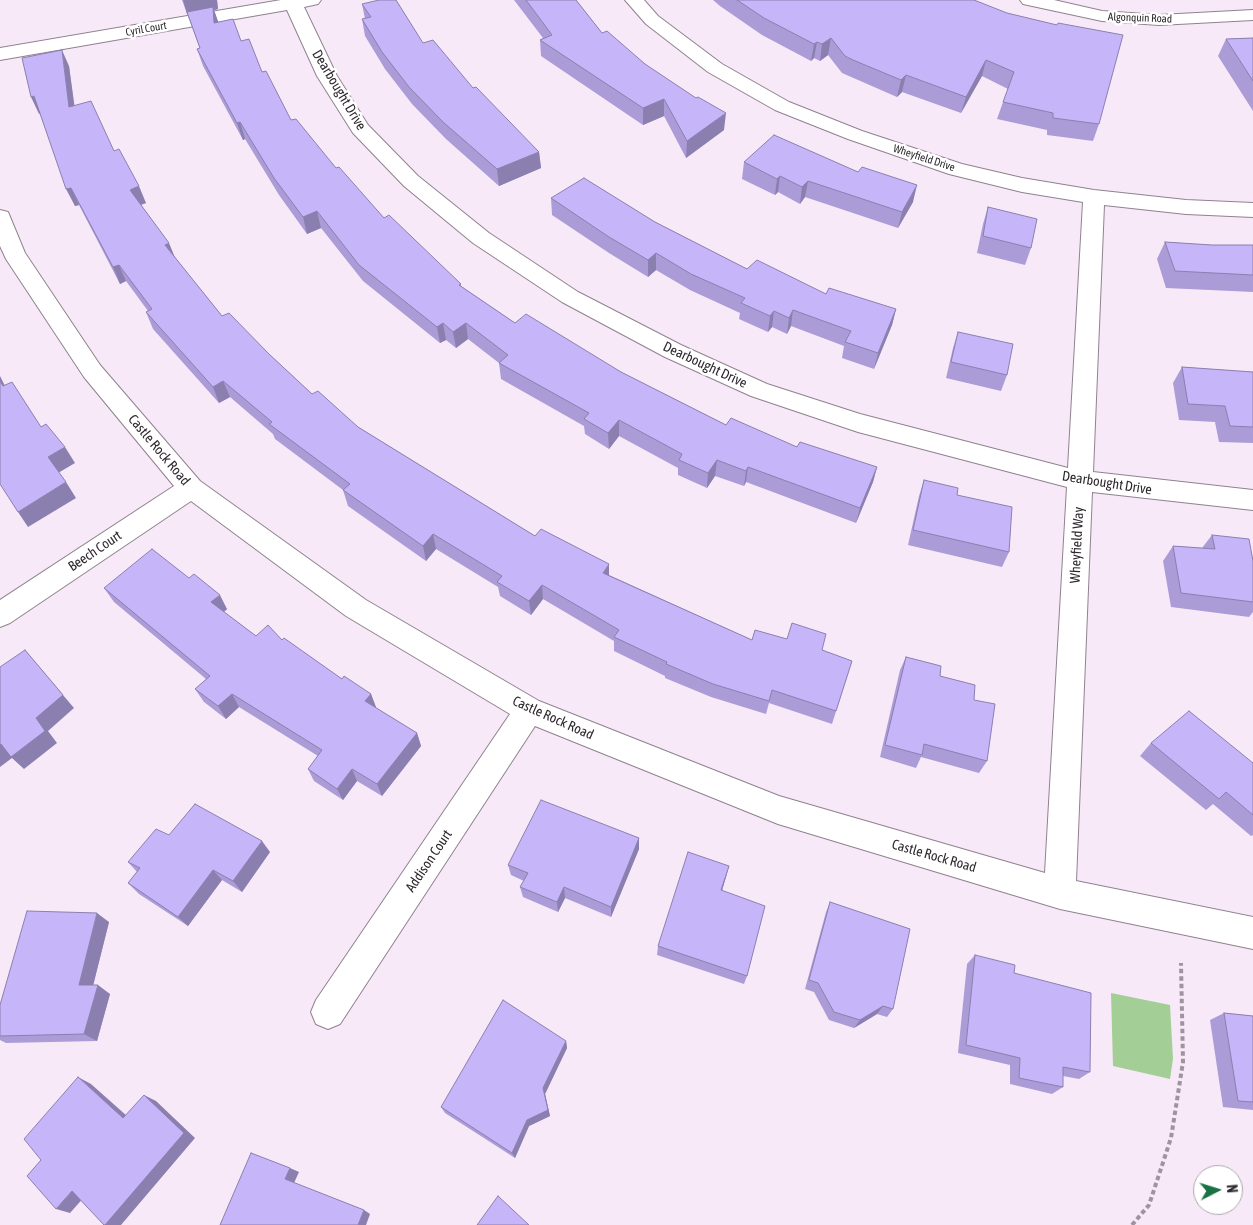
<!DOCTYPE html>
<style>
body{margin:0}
#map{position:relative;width:1253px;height:1225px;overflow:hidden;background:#f8e9f8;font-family:"Asap Condensed",sans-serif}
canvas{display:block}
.north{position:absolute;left:1193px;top:1165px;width:50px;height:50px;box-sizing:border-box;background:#fff;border:1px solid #aba9ab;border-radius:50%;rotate:85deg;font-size:14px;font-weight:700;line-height:20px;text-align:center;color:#2e292e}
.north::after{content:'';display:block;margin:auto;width:18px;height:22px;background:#197245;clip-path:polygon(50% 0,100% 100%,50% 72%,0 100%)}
</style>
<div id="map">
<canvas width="1253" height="1225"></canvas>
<div class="north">N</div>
</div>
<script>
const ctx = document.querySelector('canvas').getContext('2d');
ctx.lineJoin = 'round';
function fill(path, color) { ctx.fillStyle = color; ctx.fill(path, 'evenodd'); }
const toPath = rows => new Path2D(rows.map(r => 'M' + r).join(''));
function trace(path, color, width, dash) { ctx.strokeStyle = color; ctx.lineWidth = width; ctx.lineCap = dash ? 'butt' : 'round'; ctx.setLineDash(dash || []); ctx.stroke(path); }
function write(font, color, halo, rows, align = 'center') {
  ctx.font = font + ' "Asap Condensed",sans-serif'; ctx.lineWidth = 5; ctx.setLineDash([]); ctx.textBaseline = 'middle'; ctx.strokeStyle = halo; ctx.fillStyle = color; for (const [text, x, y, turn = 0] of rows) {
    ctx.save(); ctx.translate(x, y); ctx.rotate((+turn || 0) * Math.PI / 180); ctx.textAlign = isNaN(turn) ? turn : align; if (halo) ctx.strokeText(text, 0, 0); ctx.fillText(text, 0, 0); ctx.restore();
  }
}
fill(toPath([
 [1111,993,1170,1005,1173,1059,1170,1079,1113,1066]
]), '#a3cf96');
const street = toPath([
 [281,0,321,0,318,4,304,7,337,76,368,125,418,176,489,233,578,292,681,345,767,384,860,414,1068,468,1083,202,1022,192,949,174,848,139,775,110,708,72,646,24,625,0,644,0,658,16,722,64,789,102,862,131,962,164,1022,178,1094,190,1186,200,1253,203,1253,217,1186,214,1104,205,1093,472,1253,490,1253,510,1092,492,1076,881,1253,917,1253,949,1060,909,778,824,535,726,340,1024,328,1029,316,1024,311,1012,316,1000,510,714,346,616,191,501,10,623,0,627,0,600,174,486,84,377,6,259,0,246,0,210,8,212,25,253,100,365,200,481,366,600,539,701,779,796,1045,873,1067,487,858,432,751,396,665,357,562,302,473,243,404,186,353,133,317,76,287,10,0,60,0,48,281,0],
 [1020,0,1054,0,1102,11,1159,15,1253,10,1253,20,1159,25,1102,21,1023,4,1020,0]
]);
trace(street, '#8f828f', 2);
trace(toPath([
 [1132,1225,1149,1205,1171,1138,1183,1062,1181,963]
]), '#9e939e', 4, [4.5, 3]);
fill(street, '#fff');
fill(toPath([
 [182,0,217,0,218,9,214,10,218,22,241,41,262,72,291,120,336,168,384,218,461,284,461,286,515,323,621,372,726,425,797,447,877,467,873,482,856,523,746,482,744,486,715,476,707,488,678,475,678,468,619,436,609,449,585,434,584,426,501,379,499,363,468,339,456,348,446,340,440,343,363,281,321,228,307,234,279,195,245,139,243,140,203,66,197,49,200,49],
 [514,0,576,0,602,33,645,64,724,130,686,158,664,116,643,125,541,56,540,40,543,38],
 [713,0,974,0,1099,124,1093,141,1047,135,1047,130,997,119,1003,102,1008,89,982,76,961,113,902,92,897,97,842,73,828,55,820,61,814,58,811,61,762,35,720,6],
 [362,4,423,43,473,88,539,152,541,168,499,186,446,139,412,104,385,69,365,36,362,19,365,19],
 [1253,38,1253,111,1218,56,1226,39],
 [69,66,74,106,114,151,146,203,141,205,176,259,222,316,269,354,312,394,358,427,535,536,609,575,752,640,822,650,852,661,832,724,769,703,766,714,711,697,665,678,665,676,614,651,614,641,543,599,531,615,500,596,498,587,436,549,426,561,348,506,343,490,275,439,273,434,230,397,219,403,153,329,146,312,148,311,126,281,120,284,79,205,75,206,40,114,39,114],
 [744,162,913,202,898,228,805,197,800,204,778,192,775,195,742,179],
 [551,198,655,222,747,269,826,294,896,309,892,325,874,369,842,358,844,346,791,326,787,334,772,327,768,332,739,319,740,313,690,290,656,270,648,277,609,253,552,215],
 [988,207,1031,248,1025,265,977,253,983,224],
 [1165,242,1212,245,1253,245,1253,292,1166,288,1157,259],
 [958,332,1007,375,1001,391,946,378,953,348],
 [1182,367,1253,372,1253,443,1219,442,1215,422,1179,420,1173,383],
 [924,480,957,495,1009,552,1002,567,908,545,919,496],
 [1212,535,1253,561,1253,612,1249,617,1171,607,1163,561,1173,546,1202,548],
 [189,578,227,609,224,612,256,636,282,640,342,679,371,694,376,708,417,733,421,746,382,796,357,781,343,800,314,781,308,769,318,756,239,707,226,719,204,702,195,689,206,679,114,602,104,588],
 [906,657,940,676,974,700,987,761,979,773,921,757,916,768,880,757,900,670],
 [1151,743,1253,763,1253,835,1251,836,1213,804,1206,810,1140,756],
 [169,835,270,852,242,892,222,880,188,926,139,894,128,883,137,872,128,862],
 [639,838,639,849,611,917,565,898,558,912,523,897,520,887,524,881,511,875,508,865],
 [729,866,722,891,747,976,744,984,657,955,658,946],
 [830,902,893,1009,887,1017,877,1014,854,1028,829,1020,814,992,805,989,826,912],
 [109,922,93,985,110,994,97,1041,6,1043,0,1040,0,1005],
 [975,955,1014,973,1090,1072,1079,1079,1063,1076,1063,1087,1052,1094,1010,1084,1010,1065,958,1053,967,964],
 [1224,1013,1253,1016,1253,1110,1223,1107,1210,1020],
 [566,1041,567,1048,545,1094,550,1116,529,1126,515,1158,445,1113,441,1107]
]), '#ab9cd7');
fill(toPath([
 [183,0,217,0,218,9,214,10,219,24,214,23,213,10,187,14],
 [831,38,828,55,820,61,822,44],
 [817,42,814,58,811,61,814,44],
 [62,50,69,66,77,124,69,107],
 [986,60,982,76,961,113,966,97],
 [906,75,902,92,897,97,901,80],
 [34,96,42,113,39,114,31,97],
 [664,99,664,116,643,125,643,108],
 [726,113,724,130,686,158,687,141],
 [240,122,245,139,243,140,237,123],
 [539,152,541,168,499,186,497,169],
 [780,176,778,192,775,195,777,179],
 [808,181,805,197,800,204,802,187],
 [917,185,913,202,898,228,902,212],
 [139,186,146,203,137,206,130,190],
 [71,188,79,205,75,206,66,189],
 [317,211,321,228,307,234,303,217],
 [169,243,176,260,165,245],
 [656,253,656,270,648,277,648,260],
 [119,265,126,281,120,284,113,267],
 [896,309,892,325,874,369,878,353],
 [793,310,791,326,787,334,789,318],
 [774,311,772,327,768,332,770,316],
 [443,323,446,340,440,343,437,327],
 [466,323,468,339,456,348,453,332],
 [0,376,13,402,3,386,0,381],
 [223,381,230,397,219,403,213,387],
 [619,420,619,436,609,449,608,433],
 [65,447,75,463,58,473,48,457],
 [717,460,715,476,707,488,708,473],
 [748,467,746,482,744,486,746,471],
 [877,467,873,482,856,523,860,508],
 [66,482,76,498,28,527,18,512],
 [433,534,436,549,426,561,423,546],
 [609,564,609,579,603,573],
 [542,585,543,599,531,615,529,601],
 [220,595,227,609,219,616,211,602],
 [25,650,74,708,48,731,57,743,24,769,12,758,0,767,0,745,36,718],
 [232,694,239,707,226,719,218,706],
 [371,694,376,707,370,714,365,701],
 [417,733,421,746,382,796,377,784],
 [352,769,357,781,343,800,337,789],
 [639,838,639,849,611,917,611,907],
 [262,841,270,852,242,892,233,881],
 [729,866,726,877,719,900,721,890],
 [213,870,222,880,188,926,178,917],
 [564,887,565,898,558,912,557,902],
 [97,913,109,922,91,994,79,985],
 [98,985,110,994,97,1041,84,1034],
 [883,1006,877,1014,854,1028,860,1020],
 [566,1041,567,1048,545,1094,550,1116,529,1126,515,1158,512,1153,527,1120],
 [78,1077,91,1084,136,1124,123,1118],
 [144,1095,156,1101,195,1138,121,1225,105,1225],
 [290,1168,299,1172,294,1183,285,1179],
 [72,1191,86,1195,70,1213,56,1209],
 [364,1210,370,1214,366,1225,358,1225]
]), '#8b7faf');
const building = toPath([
 [379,0,396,0,423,43,433,40,473,88,476,87,539,152,497,169,443,122,409,87,382,52,362,19,371,17,362,4,379,0],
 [526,0,576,0,602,33,607,31,645,64,696,98,698,97,726,113,687,141,664,99,643,108,540,40,552,35,526,0],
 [737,0,974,0,1007,13,1057,25,1058,23,1123,35,1099,124,1053,118,1053,113,1003,102,1014,72,986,60,966,97,906,75,901,80,853,60,845,56,831,38,822,44,817,42,814,44,764,18,737,0],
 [213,7,214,23,233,19,241,41,249,39,262,72,266,71,291,120,296,119,336,168,339,167,384,218,389,215,461,284,459,285,515,323,526,314,621,372,726,425,731,418,797,447,800,442,877,467,860,508,748,467,746,471,717,460,708,473,679,460,682,454,619,420,608,433,584,419,589,413,499,363,508,355,466,323,453,332,443,323,437,327,359,265,317,211,303,217,274,178,240,122,237,123,197,49,200,48,187,12,213,7],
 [1253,38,1253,81,1226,39,1253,38],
 [62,50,69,107,91,101,114,151,119,149,139,186,130,190,169,243,165,245,222,316,229,313,269,354,312,394,318,391,358,427,535,536,541,529,609,564,603,573,752,640,755,630,787,639,792,623,826,634,822,650,852,661,836,711,772,690,769,701,713,684,666,664,667,662,614,637,619,630,542,585,529,601,497,582,502,576,433,534,423,546,343,490,350,484,269,424,272,422,223,381,213,387,146,312,152,309,119,265,113,267,71,188,66,189,34,96,31,97,22,58,62,50],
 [774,135,858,172,862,167,917,185,902,212,808,181,802,187,780,176,777,179,744,162,774,135],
 [584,178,655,222,747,269,757,260,826,294,829,288,896,309,878,353,845,342,851,331,793,310,789,318,774,311,770,316,741,303,745,298,691,274,656,253,648,260,609,237,551,198,584,178],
 [988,207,1037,219,1031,248,983,236,988,207],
 [1165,242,1212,245,1253,245,1253,275,1175,271,1165,242],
 [958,332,1013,344,1007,375,951,362,958,332],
 [1182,367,1253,372,1253,427,1230,426,1225,406,1188,404,1182,367],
 [0,381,3,386,12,382,41,427,46,424,65,447,48,457,66,482,18,512,0,484,0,381],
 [924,480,958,488,957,495,1012,507,1009,552,913,530,924,480],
 [1212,535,1249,539,1253,561,1253,602,1181,593,1173,546,1215,549,1212,535],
 [152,549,189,578,194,574,220,595,211,602,256,636,268,625,282,640,284,638,342,679,344,676,371,694,365,701,417,733,377,784,352,769,337,789,308,769,322,750,232,694,218,706,195,689,210,676,104,588,152,549],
 [25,650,63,695,36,718,45,731,11,757,1,744,0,745,0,667,25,650],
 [906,657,941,666,940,676,975,685,974,700,995,704,987,761,924,744,922,755,885,745,906,657],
 [1189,711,1253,763,1253,815,1226,792,1219,799,1151,743,1189,711],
 [541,800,639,838,611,907,564,887,557,902,520,887,528,873,508,865,541,800],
 [195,804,262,841,233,881,213,870,178,917,128,883,140,868,128,862,156,829,169,835,195,804],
 [688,852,729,866,721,890,765,906,747,976,658,946,688,852],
 [830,902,910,929,893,1009,883,1006,860,1020,834,1012,818,983,809,980,830,902],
 [27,911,97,913,79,985,98,985,84,1034,0,1036,0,1005,27,911],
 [975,955,1015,965,1014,973,1091,993,1090,1072,1063,1067,1063,1087,1019,1078,1020,1058,966,1045,975,955],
 [503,1000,566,1041,543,1088,548,1110,527,1120,512,1153,441,1107,503,1000],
 [1224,1013,1253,1016,1253,1102,1238,1101,1224,1013],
 [78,1077,123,1118,144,1095,184,1133,105,1225,104,1225,72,1191,56,1209,27,1176,41,1160,24,1139,78,1077],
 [251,1153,290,1168,285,1179,364,1210,358,1225,220,1225,251,1153],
 [498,1196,529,1225,477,1225,498,1196]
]);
fill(building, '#c7b5fa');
trace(building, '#8b7faf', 1);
write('11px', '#2e292e', '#fff', [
 ["Algonquin Road",1140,18,2],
 ["Cyril Court",146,29,-10],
 ["Wheyfield Drive",924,158,18]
]);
write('14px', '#2e292e', '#fff', [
 ["Dearbought Drive",339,90,59],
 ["Dearbought Drive",705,365,25],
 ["Castle Rock Road",159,450,50],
 ["Dearbought Drive",1107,483,9],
 ["Wheyfield Way",1077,545,-87],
 ["Beech Court",95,551,-34],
 ["Castle Rock Road",553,718,24],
 ["Castle Rock Road",934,856,16],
 ["Addison Court",429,861,-56]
]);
</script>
